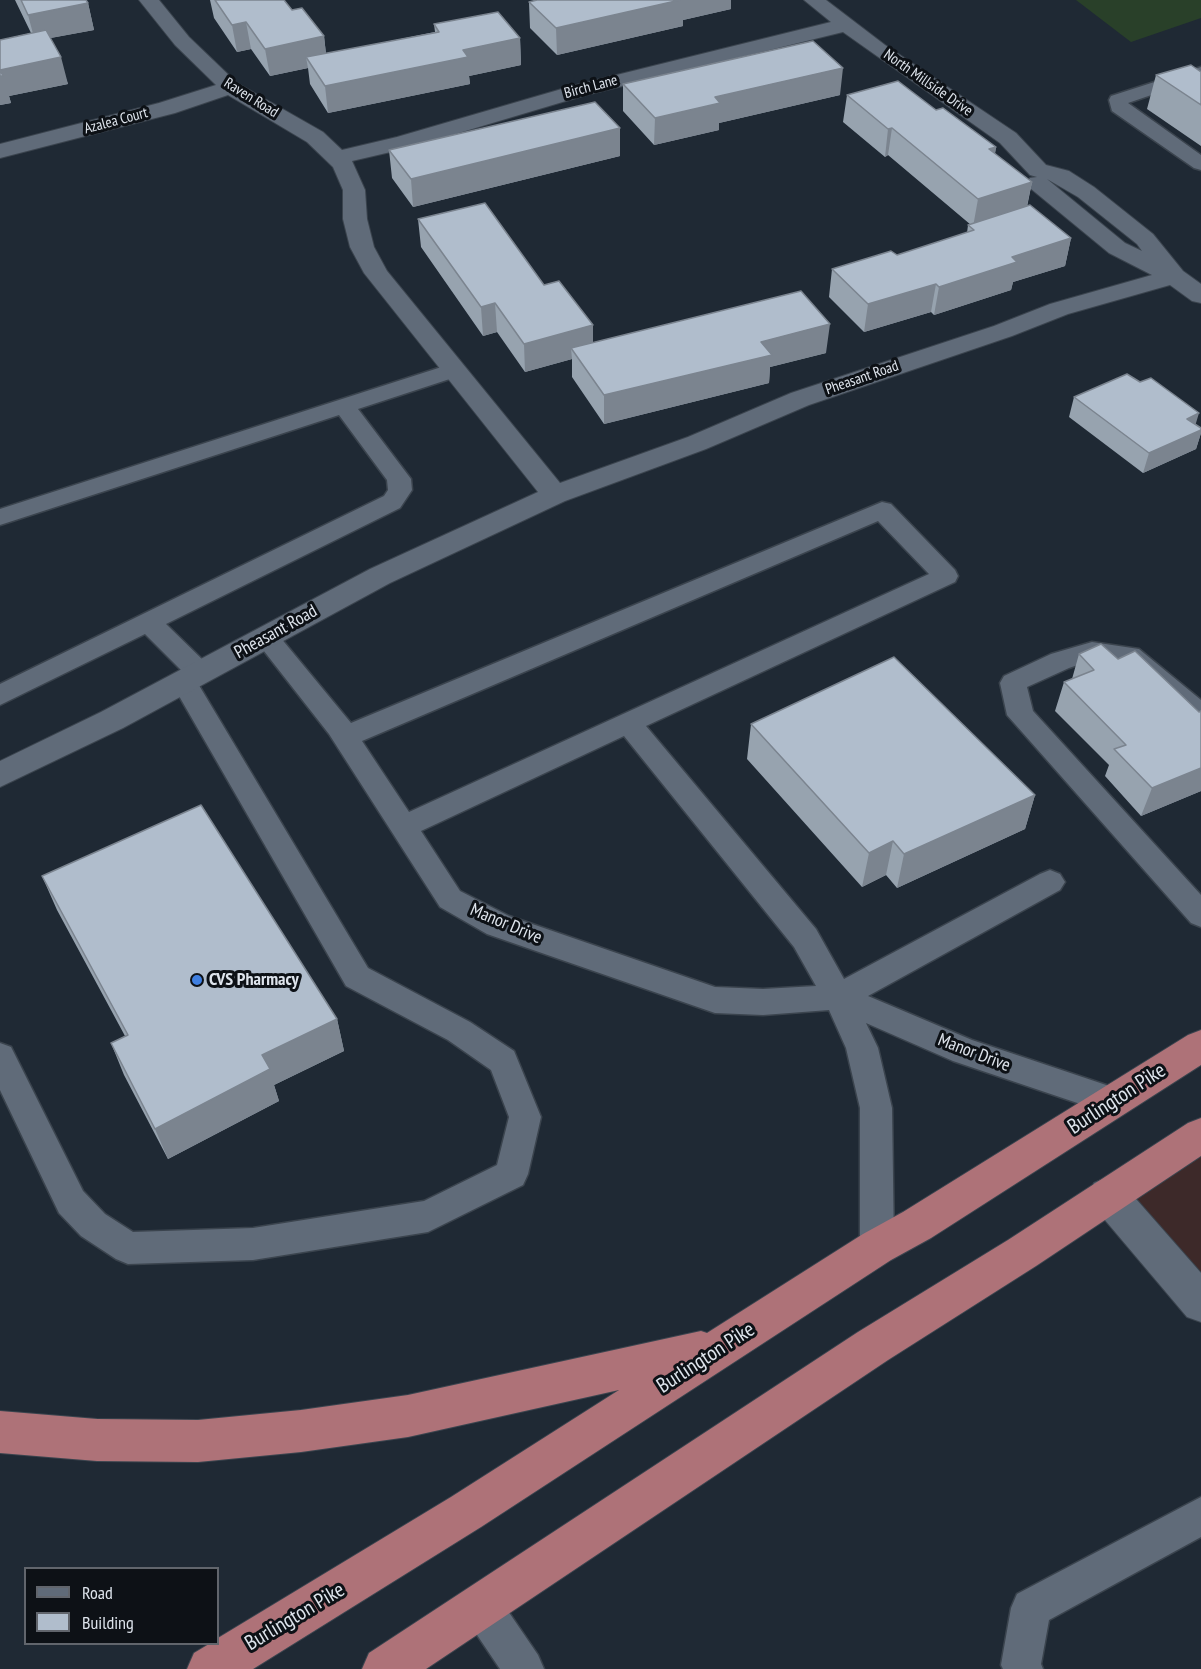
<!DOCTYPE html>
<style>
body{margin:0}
#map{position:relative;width:1201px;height:1669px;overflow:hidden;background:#1f2934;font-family:"PT Sans Narrow",sans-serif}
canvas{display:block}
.legend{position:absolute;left:24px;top:1567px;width:195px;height:78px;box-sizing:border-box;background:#0d1116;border:2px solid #61656c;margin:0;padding:8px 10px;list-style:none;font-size:18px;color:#dee4ec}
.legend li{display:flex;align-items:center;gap:12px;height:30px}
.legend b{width:30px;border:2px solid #61656c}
</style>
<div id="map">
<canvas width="1201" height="1669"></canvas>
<ul class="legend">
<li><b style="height:8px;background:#606b79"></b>Road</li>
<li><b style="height:16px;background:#b0bdcc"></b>Building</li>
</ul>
</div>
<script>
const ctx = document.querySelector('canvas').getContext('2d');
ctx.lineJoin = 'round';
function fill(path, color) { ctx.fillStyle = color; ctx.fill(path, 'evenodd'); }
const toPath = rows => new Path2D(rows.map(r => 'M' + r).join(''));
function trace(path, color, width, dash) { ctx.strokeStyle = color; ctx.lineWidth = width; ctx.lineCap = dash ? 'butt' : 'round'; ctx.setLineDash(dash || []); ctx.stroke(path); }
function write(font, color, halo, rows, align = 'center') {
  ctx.font = font + ' "PT Sans Narrow",sans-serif'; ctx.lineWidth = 6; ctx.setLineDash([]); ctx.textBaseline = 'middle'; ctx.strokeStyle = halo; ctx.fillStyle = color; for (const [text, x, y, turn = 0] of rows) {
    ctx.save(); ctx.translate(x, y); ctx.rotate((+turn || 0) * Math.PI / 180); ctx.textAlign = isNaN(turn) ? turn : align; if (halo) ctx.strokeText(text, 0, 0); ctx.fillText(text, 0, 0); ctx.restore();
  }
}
fill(toPath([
 [1201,1134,1201,1303,1108,1195]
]), '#3d2929');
fill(toPath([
 [1076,0,1201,0,1201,18,1131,42]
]), '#294029');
const service = toPath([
 [1201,67,1201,78,1128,103,1201,155,1201,170,1194,168,1112,111,1109,100,1111,96,1201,67],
 [454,363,462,365,465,370,462,375,358,409,411,479,412,490,400,508,166,624,209,666,213,673,209,680,197,682,368,968,470,1022,514,1051,541,1117,528,1174,523,1185,428,1232,253,1260,128,1264,116,1259,81,1236,59,1213,0,1090,0,1043,11,1047,83,1191,105,1214,133,1232,253,1228,424,1201,497,1165,509,1117,491,1070,448,1040,346,986,171,682,175,675,184,673,145,634,0,705,0,684,384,496,388,490,387,480,339,415,0,525,0,509,454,363],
 [882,502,891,504,955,570,958,576,955,582,646,726,816,929,844,979,1040,874,1050,870,1060,874,1065,882,1060,890,868,996,972,1040,1124,1091,1129,1101,1124,1111,1113,1115,953,1061,866,1023,878,1048,892,1108,894,1247,889,1258,877,1263,865,1258,860,1247,860,1108,846,1048,829,1010,763,1015,715,1013,487,934,440,907,329,734,253,637,257,631,266,628,275,631,351,723,882,502],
 [878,521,929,574,409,812,362,741,878,521],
 [624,736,794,947,816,986,763,989,715,987,509,916,460,891,421,831,624,736],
 [1092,642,1139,649,1201,700,1201,725,1192,722,1123,664,1092,660,1069,668,1027,687,1033,711,1201,895,1201,927,1191,923,1007,715,1000,683,1004,676,1051,654,1092,642],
 [1201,1497,1201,1537,1049,1620,1041,1664,1043,1669,1003,1669,1001,1665,1011,1608,1017,1594,1201,1497],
 [481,1586,495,1592,538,1655,544,1669,500,1669,467,1620,461,1606,467,1592,481,1586]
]);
const minor = toPath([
 [139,0,159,0,189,37,237,83,323,132,342,150,397,137,572,86,831,22,804,0,826,0,885,45,1016,133,1046,165,1069,171,1094,187,1153,234,1183,271,1201,284,1201,303,1192,301,1170,285,1068,314,1012,336,809,405,706,449,565,501,390,583,123,728,0,787,0,761,101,712,370,569,538,492,364,273,350,247,343,219,343,190,333,167,307,142,228,95,175,113,0,158,0,144,159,103,216,85,175,45,139,0],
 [843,32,1000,143,1030,175,1037,177,1030,178,1027,183,1030,188,1109,253,1152,275,1050,304,994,326,791,393,688,437,560,483,387,271,374,247,367,219,365,190,352,161,412,147,586,95,843,32],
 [1047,179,1078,197,1137,244,1142,251,1125,243,1047,179],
 [1108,1177,1122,1183,1201,1273,1201,1322,1187,1317,1094,1207,1089,1195,1094,1183,1108,1177]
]);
const trunk = toPath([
 [1201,1030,1201,1065,931,1238,891,1260,481,1527,253,1669,187,1669,194,1653,209,1644,218,1644,218,1638,451,1497,619,1390,408,1437,301,1452,198,1462,97,1461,0,1453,0,1411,97,1419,198,1420,301,1410,408,1395,701,1331,707,1333,863,1234,903,1212,1188,1035,1201,1030],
 [1201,1118,1201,1156,1036,1266,888,1360,426,1669,362,1669,369,1653,858,1332,1008,1240,1188,1123,1201,1118]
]);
trace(service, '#3b444e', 3);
trace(minor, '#3b444e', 2);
trace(trunk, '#3b444e', 2);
fill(service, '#606b79');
fill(minor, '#606b79');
fill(trunk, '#ae7278');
fill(toPath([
 [15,0,86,0,88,3,94,30,50,38,68,84,9,96,11,103,0,105,0,40,31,33],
 [210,0,284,0,292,10,324,36,326,54,435,32,434,24,520,38,521,65,469,76,470,84,328,113,310,84,308,68,270,76,251,49,237,52,214,18],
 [529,2,731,9,683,20,683,26,557,55,530,28],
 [1201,72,1201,146,1147,109,1156,75],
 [623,84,840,95,719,123,719,130,654,145,623,111],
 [847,95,996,147,995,154,1032,182,1027,207,1071,238,1065,266,1013,282,1011,290,934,315,931,312,864,332,829,297,832,269,897,255,967,233,968,225,971,225,888,155,885,157,843,122],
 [620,128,620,156,413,207,392,178,389,150],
 [418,219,544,285,593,343,826,353,770,367,769,383,604,424,572,377,572,359,525,372,497,332,483,336,421,247],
 [1074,397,1195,424,1201,428,1201,433,1196,449,1143,473,1069,417],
 [1079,654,1118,659,1199,712,1201,711,1201,791,1141,816,1105,776,1109,765,1055,711,1064,682,1072,679],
 [751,724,1035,795,1025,829,897,888,886,875,862,887,747,759],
 [42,876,337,1019,344,1051,274,1085,279,1101,168,1159,124,1075,111,1043,125,1036,57,910]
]), '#97a3af');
fill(toPath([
 [678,0,731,0,731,9,683,20,683,26,557,55,556,28],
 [88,3,94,30,35,41,28,15],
 [246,22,251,49,237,52,232,25],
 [324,36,327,63,306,57,308,68,270,76,265,49],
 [520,38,521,65,469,76,470,84,328,113,325,86,463,50],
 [61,57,68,84,9,96,11,103,0,105,0,70],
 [843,68,840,95,719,123,719,130,654,145,655,118,715,97],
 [620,128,620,156,413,207,411,179],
 [892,128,888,155,885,157,888,129],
 [996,147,991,174,989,149],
 [1032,182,1026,210,973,227,978,199],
 [1071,238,1065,266,1013,282,1011,290,934,315,939,287,1012,257],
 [936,284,931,312,864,332,868,304],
 [495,303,497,332,483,336,481,307],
 [830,324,826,353,770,367,769,383,604,424,604,395,761,342],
 [593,325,593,354,571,348,572,359,525,372,524,344],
 [1199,413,1193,433,1187,419],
 [1201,430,1201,433,1196,449,1143,473,1149,453],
 [1201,768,1201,791,1141,816,1152,788],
 [1035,795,1025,829,897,888,904,854],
 [893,841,886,875,862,887,869,853],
 [337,1019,344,1051,274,1085,279,1101,168,1159,155,1129,262,1055]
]), '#7b848f');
const building = toPath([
 [21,0,86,0,88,3,28,15,21,0],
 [215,0,284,0,292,10,302,8,324,36,265,49,246,22,232,25,215,0],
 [537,0,680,0,556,28,529,2,537,0],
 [498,12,520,38,463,50,468,57,325,86,306,57,439,32,434,24,498,12],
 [46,30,61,57,0,70,3,76,0,76,0,40,46,30],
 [813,41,843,68,715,97,720,103,655,118,623,84,813,41],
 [1191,65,1201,72,1201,105,1156,75,1191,65],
 [898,81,936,110,943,108,996,147,989,149,1032,182,978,199,892,128,888,129,847,95,898,81],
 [595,102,620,128,411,179,389,150,595,102],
 [485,203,544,285,559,281,593,325,524,344,495,303,481,307,418,219,485,203],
 [1030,205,1071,238,1012,257,1017,262,939,287,936,284,868,304,832,269,891,251,897,255,974,230,968,225,1030,205],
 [801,291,830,324,761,342,772,355,604,395,571,348,801,291],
 [1127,374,1140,382,1151,378,1199,413,1187,419,1201,428,1201,430,1149,453,1074,397,1127,374],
 [1101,644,1118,659,1135,651,1199,712,1201,711,1201,768,1152,788,1114,749,1126,745,1064,682,1094,670,1079,654,1101,644],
 [894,657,1035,795,904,854,893,841,869,853,751,724,894,657],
 [201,805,337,1019,262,1055,270,1069,155,1129,111,1043,128,1035,42,876,201,805]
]);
fill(building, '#b0bdcc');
trace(building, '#7b848f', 1.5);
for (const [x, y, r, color] of [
 [197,980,6,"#3f7fe0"]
]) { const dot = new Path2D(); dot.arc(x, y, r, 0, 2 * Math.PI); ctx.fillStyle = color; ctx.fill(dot); trace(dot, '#0d1116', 2); }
write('15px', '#dee4ec', '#0d1116', [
 ["North Millside Drive",928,83,35],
 ["Birch Lane",591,87,-15],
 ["Raven Road",251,98,32],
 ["Azalea Court",116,121,-15],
 ["Pheasant Road",862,378,-19]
]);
write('18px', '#dee4ec', '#0d1116', [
 ["Pheasant Road",276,632,-29],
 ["Manor Drive",506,924,23],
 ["Manor Drive",974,1053,21]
]);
write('bold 18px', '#dee4ec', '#0d1116', [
 ["CVS Pharmacy",209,980]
], 'left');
write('21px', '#dee4ec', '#0d1116', [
 ["Burlington Pike",1117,1099,-33],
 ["Burlington Pike",706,1358,-33],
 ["Burlington Pike",295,1617,-31]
]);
</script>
